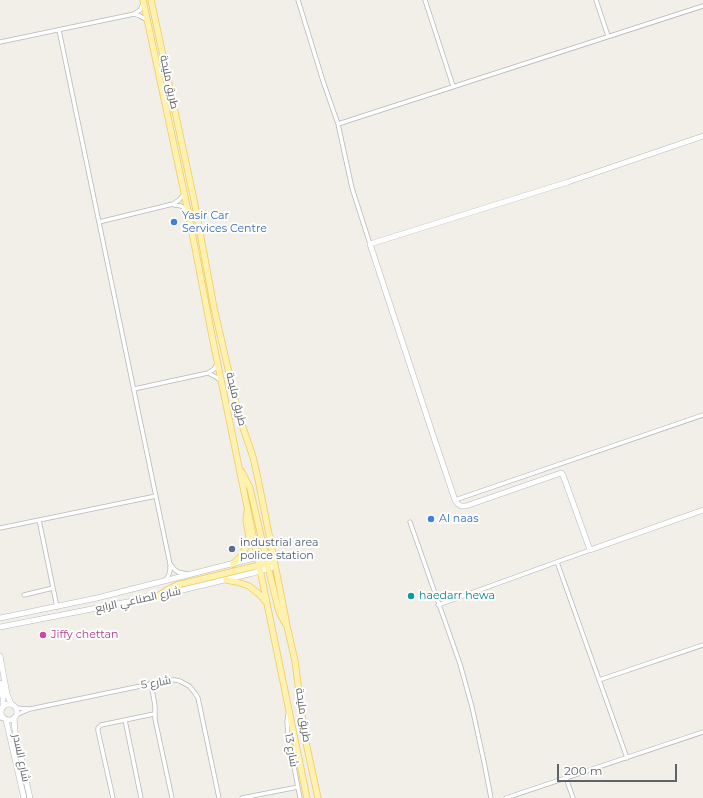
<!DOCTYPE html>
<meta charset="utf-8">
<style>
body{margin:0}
#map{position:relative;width:703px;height:798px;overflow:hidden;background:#f1efe8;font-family:Montserrat,sans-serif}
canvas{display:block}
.scale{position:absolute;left:557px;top:764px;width:120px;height:18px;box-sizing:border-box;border:2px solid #5f6368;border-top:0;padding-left:5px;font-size:12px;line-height:14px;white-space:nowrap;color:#5f6368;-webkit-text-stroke:3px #fff;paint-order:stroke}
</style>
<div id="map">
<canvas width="703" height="798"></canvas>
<div class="scale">200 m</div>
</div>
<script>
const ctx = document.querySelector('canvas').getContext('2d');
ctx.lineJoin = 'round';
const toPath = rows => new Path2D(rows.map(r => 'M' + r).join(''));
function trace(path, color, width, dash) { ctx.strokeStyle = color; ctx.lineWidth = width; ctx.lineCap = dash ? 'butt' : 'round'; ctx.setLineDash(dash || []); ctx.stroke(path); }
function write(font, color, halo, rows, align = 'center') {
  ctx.font = font + ' Montserrat,Cairo,sans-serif'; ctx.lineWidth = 4; ctx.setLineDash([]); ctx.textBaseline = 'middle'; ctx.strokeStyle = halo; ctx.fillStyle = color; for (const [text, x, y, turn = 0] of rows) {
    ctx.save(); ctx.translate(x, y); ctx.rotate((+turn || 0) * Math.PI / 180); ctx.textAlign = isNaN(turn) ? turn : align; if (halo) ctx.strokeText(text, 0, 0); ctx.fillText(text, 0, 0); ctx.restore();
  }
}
const street = toPath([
 [298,0,323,81,338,124,352,188,370,244],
 [425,0,453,86],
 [596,0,608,36],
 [134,14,140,16,147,20],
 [59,30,170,564,170,571,169,574,166,580],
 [0,42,134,14,140,10,143,4],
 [338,124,703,6],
 [174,205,181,206,188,211],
 [99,222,173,204,179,200,184,194],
 [208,373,216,377,221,381],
 [134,389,208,373,214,369,218,363],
 [455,500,703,415],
 [39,520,57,607],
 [410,522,460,664,472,707,484,762,491,798],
 [0,528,156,496],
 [557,562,627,758],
 [171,565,174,569,178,572,187,574],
 [24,595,53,588],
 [438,605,590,550],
 [599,680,703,645],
 [151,683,155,706,155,719,172,798],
 [16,708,29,709],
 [0,710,2,709],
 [288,714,287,722,288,735,300,798],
 [16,715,30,709,160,682,170,680,175,680,180,681,189,686,195,693,198,698,219,798],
 [0,718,4,718],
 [125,720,141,798],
 [566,778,573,798],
 [113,798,98,731,98,728,101,725,154,714],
 [242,798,298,787],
 [506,798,703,732]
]);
const secondary = toPath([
 [703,136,568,182,370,244,434,438,455,500,458,504,461,506,466,506,561,473,563,475,590,550,703,510],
 [0,618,97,598,270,554],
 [0,627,158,596,253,573,275,566],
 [0,656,7,694,11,704],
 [0,683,3,698,3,707],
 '1 712a8 8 0 1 1 16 0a8 8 0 1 1-16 0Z',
 [14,718,15,731,30,798],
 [6,720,24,798]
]);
const primary = toPath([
 [143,0,188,211,212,336,307,798],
 [151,0,194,200,214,308,239,416,253,457,258,479,284,610,287,626,295,661,305,738,318,798],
 [242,472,250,488,263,545,266,555,270,562],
 [263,561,268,567,278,608,280,614,285,623],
 [233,564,242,555,247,545,249,537,246,520,247,512],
 [226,580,237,582,249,586,259,594,266,602],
 [158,596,167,590,177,585,264,564,271,559,272,554]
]);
trace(street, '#b5b8bc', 5);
trace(secondary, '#b6babf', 6);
trace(primary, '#f2c960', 7);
trace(street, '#fff', 3.5);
trace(secondary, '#fff', 5);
trace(primary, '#fff2af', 5.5);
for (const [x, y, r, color] of [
 [174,222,4,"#3f7fe0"],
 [431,519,4,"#3f7fe0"],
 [232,549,4,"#5c6f8a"],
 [411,596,4,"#0f9aa8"],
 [43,635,4,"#d1479c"]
]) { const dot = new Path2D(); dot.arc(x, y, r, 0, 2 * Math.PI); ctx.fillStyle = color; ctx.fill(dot); trace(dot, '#fff', 1.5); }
write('11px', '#5f6368', '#fff', [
 ["طريق مليحة",169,82,78],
 ["طريق مليحة",236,399,76],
 ["شارع الصناعي الرابع",138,600,-12],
 ["شارع 5",156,683,-10],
 ["طريق مليحة",303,715,82],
 ["شارع 13",291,750,80],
 ["شارع السدر",21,758,78]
]);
write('11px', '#366cbe', '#fff', [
 ["Yasir Car",182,216],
 ["Services Centre",182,229],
 ["Al naas",439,519]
], 'left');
write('11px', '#4e5e75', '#fff', [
 ["industrial area",240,543],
 ["police station",240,556]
], 'left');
write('11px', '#0d838f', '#fff', [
 ["haedarr hewa",419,596]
], 'left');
write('11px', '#b23c85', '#fff', [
 ["Jiffy chettan",51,635]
], 'left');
</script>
